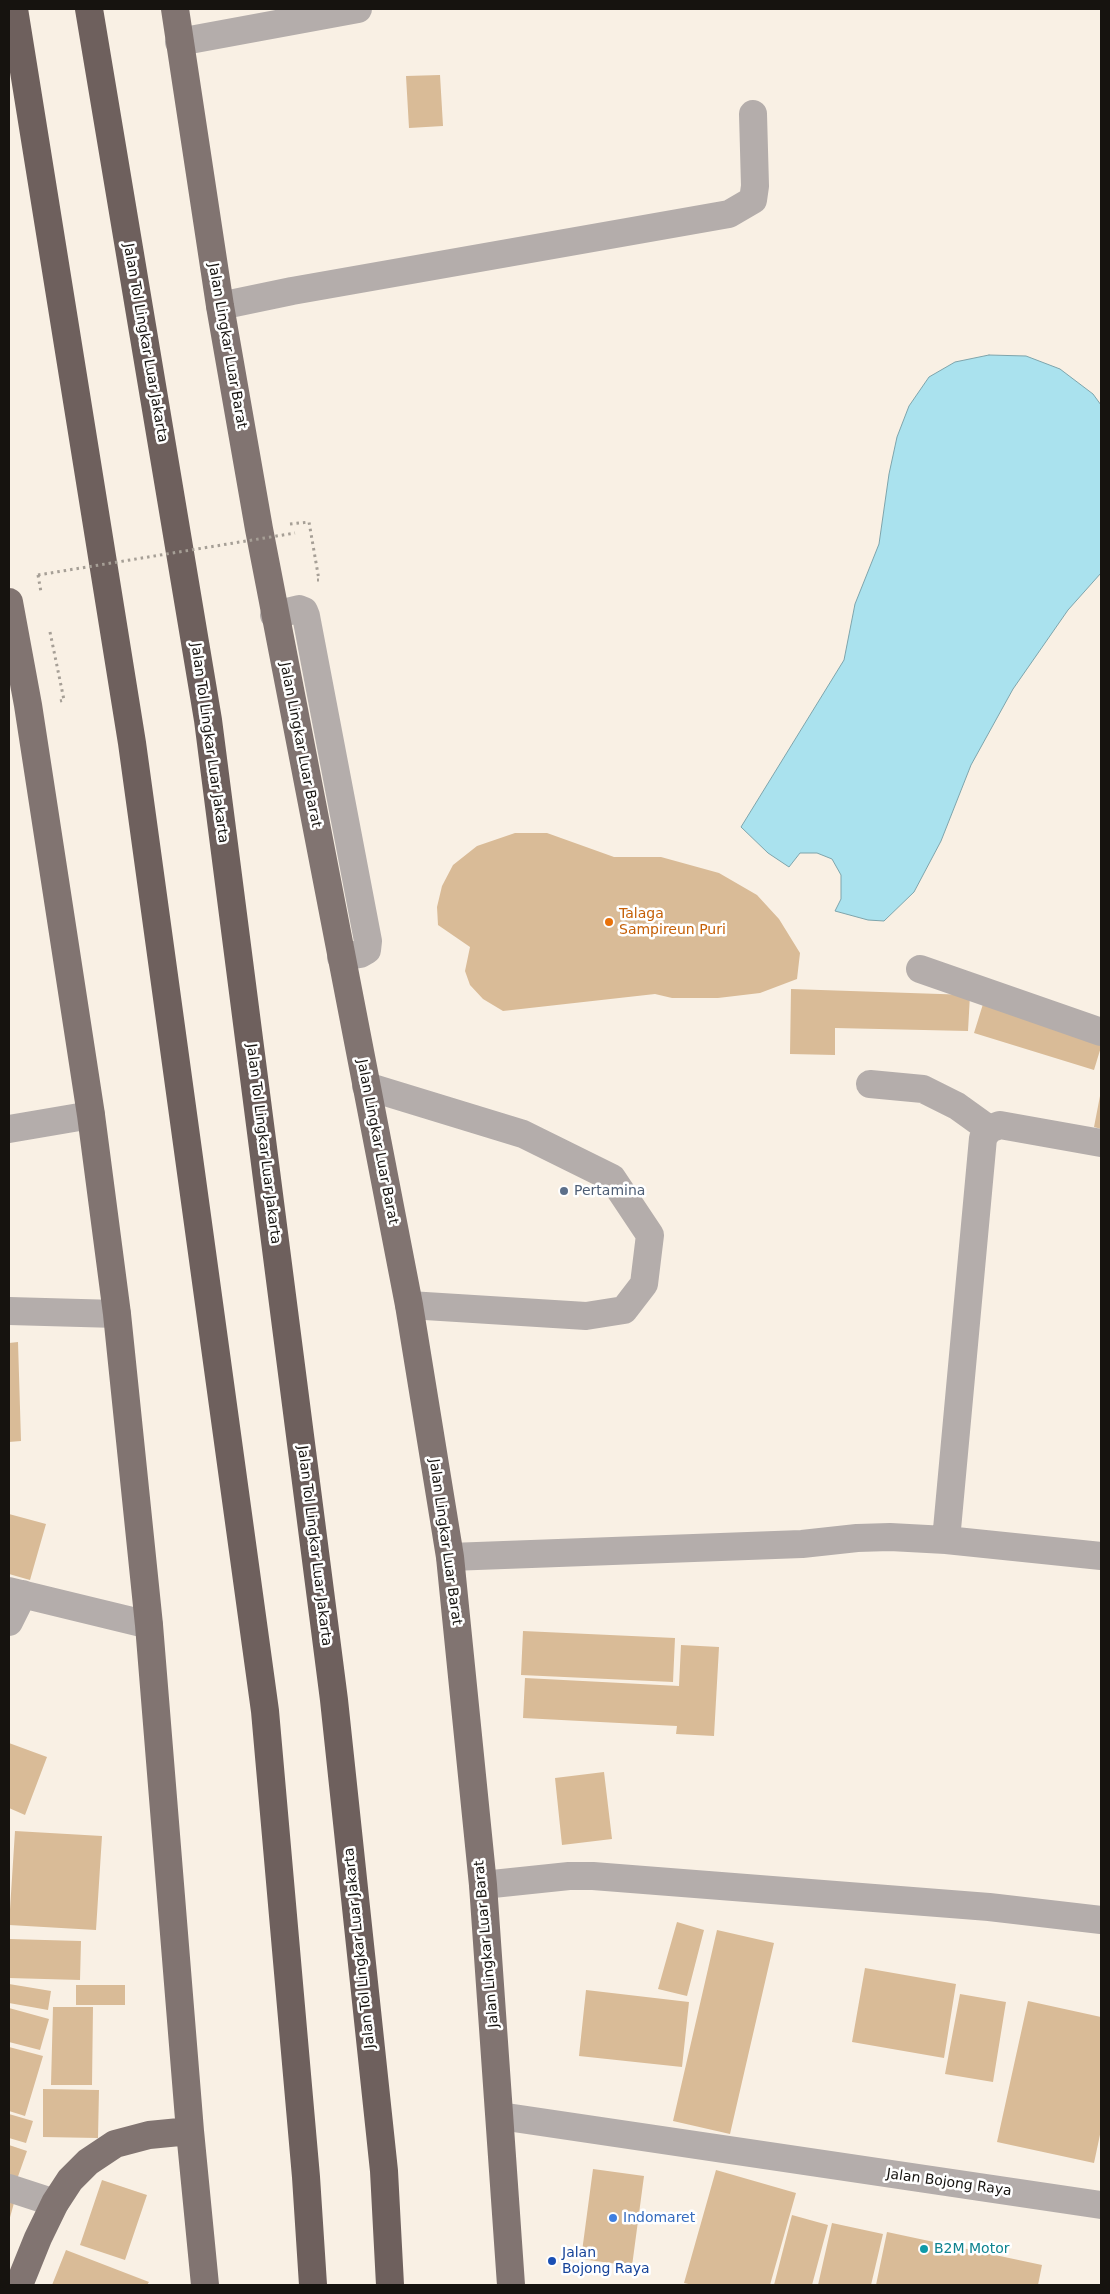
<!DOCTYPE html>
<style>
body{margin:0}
#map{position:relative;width:1110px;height:2294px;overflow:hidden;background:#f9f0e4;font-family:"DejaVu Sans",sans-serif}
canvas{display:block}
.frame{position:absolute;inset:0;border:10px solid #16130f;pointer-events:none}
</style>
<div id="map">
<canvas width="1110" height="2294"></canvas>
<div class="frame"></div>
</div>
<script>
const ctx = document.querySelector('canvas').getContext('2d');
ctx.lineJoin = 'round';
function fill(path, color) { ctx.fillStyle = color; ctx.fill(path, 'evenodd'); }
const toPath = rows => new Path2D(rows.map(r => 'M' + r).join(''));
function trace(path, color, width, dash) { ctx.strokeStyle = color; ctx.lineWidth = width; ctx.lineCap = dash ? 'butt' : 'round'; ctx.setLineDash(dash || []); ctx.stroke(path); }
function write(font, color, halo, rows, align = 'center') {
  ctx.font = font + ' "DejaVu Sans",sans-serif'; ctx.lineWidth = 5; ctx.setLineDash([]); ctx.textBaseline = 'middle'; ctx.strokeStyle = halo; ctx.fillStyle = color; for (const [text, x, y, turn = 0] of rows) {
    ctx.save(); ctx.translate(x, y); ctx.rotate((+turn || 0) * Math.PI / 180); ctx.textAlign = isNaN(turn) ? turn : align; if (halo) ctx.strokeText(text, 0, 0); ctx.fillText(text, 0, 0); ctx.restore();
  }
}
const water = toPath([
 [989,355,1026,356,1060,369,1093,394,1101,405,1101,573,1068,610,1013,689,971,765,941,841,914,892,884,921,868,920,835,911,841,899,841,875,832,859,817,853,800,853,789,867,768,853,741,827,844,660,855,604,879,544,889,474,897,437,909,406,929,377,955,362,989,355]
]);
fill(water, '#aae2ee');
trace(water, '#7ea4ab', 1);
fill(toPath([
 [440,75,443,126,409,128,406,76],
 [515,833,547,833,614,857,661,857,719,873,757,895,779,919,800,953,797,979,760,993,718,998,672,998,655,994,503,1011,483,999,470,985,465,971,470,947,438,925,437,907,442,886,453,865,477,846],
 [791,989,970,995,968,1031,835,1028,835,1055,790,1054],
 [983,1004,1101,1040,1101,1047,1094,1070,974,1033],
 [1100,1096,1101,1096,1101,1129,1094,1127],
 [18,1342,21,1441,9,1442,9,1343],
 [9,1514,46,1524,30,1580,9,1574],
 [523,1631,675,1638,673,1682,521,1675],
 [681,1645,719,1647,714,1736,676,1734,677,1726,523,1718,525,1678,679,1686],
 [9,1743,47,1757,25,1815,9,1808],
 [604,1772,612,1839,562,1845,555,1778],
 [15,1831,102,1836,96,1930,9,1925],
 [677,1922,704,1930,687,1996,658,1989],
 [717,1930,774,1943,730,2134,673,2121],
 [9,1939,81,1941,80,1980,9,1978],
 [865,1968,956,1984,944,2058,852,2042],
 [9,1984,51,1991,48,2010,9,2003],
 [76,1985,125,1985,125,2005,76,2005],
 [586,1990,689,2002,682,2067,579,2056],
 [960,1994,1006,2002,993,2082,945,2074],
 [1028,2001,1101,2017,1101,2130,1094,2163,997,2142],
 [53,2007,93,2007,92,2085,51,2085],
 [9,2008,49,2019,40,2050,9,2042],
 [9,2047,43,2056,25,2116,9,2111],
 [43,2089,99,2090,98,2138,43,2137],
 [9,2114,33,2121,26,2143,9,2138],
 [9,2145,27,2151,15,2185,9,2183],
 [593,2169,644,2176,632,2266,581,2259],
 [716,2170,796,2193,770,2285,693,2285,684,2283],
 [102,2180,147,2195,125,2260,80,2245],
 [9,2201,14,2203,9,2221],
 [792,2215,828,2225,812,2285,774,2285],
 [832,2223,883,2234,871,2285,818,2285],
 [887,2232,1042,2265,1038,2285,876,2285],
 [66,2250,149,2282,147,2285,52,2285]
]), '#d9bb97');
trace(toPath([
 [290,524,309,522,319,580,317,580],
 [38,575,41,592],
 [50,632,64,700,60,701]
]), '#a69f96', 3, [2.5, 4]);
trace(toPath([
 [179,42,358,9],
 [220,306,292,291,729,214,753,200,755,186,753,114],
 [274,615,299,609,304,611,306,616,368,941,367,950,360,954,341,957],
 [920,969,1101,1032],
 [870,1084,923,1089,957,1106,989,1129],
 [366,1086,523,1134,612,1178,650,1235,644,1284,624,1310,586,1316,409,1305],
 [9,1129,91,1115],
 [9,1311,117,1314],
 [946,1540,983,1138,989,1129,1000,1125,1101,1143],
 [450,1557,802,1544,857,1538,890,1537,946,1540,1101,1556],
 [9,1591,149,1625],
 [9,1622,23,1594],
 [483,1885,569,1876,593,1876,989,1907,1101,1920],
 [500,2116,1101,2205],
 [9,2188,55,2203]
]), '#b4adab', 28);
trace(toPath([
 [175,9,220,306,259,529,409,1305,450,1557,483,1885,511,2285],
 [9,602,28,705,91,1115,117,1314,149,1625,190,2131,205,2285],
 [19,2285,38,2238,55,2203,70,2180,88,2162,115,2144,149,2135,190,2131]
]), '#817471', 28);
trace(toPath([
 [14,9,132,743,265,1711,306,2177,313,2285],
 [89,9,208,720,334,1700,384,2171,390,2285]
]), '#6e605d', 28);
trace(toPath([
 [38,575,295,533]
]), '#a69f96', 3, [2.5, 4]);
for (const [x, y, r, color] of [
 [609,922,5,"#e8710a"],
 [564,1191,5,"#5c6f8a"],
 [613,2218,5,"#3f7fe0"],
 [924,2249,5,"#0f9aa8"],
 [552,2261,5,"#1a4fb4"]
]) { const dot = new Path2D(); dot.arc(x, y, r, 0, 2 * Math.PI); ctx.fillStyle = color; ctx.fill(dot); trace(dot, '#fff', 2); }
write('14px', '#16130f', '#fff', [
 ["Jalan Tol Lingkar Luar Jakarta",145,343,80],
 ["Jalan Lingkar Luar Barat",227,346,80],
 ["Jalan Tol Lingkar Luar Jakarta",209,743,82],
 ["Jalan Lingkar Luar Barat",300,745,79],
 ["Jalan Lingkar Luar Barat",377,1142,79],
 ["Jalan Tol Lingkar Luar Jakarta",263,1144,83],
 ["Jalan Lingkar Luar Barat",445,1542,82],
 ["Jalan Tol Lingkar Luar Jakarta",314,1546,83],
 ["Jalan Lingkar Luar Barat",487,1944,-95],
 ["Jalan Tol Lingkar Luar Jakarta",360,1948,-96],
 ["Jalan Bojong Raya",949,2183,8]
]);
write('14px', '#c56008', '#fff', [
 ["Talaga",619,914],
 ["Sampireun Puri",619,930]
], 'left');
write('14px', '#4e5e75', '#fff', [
 ["Pertamina",574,1191]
], 'left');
write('14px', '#366cbe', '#fff', [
 ["Indomaret",623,2218]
], 'left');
write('14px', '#0d838f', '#fff', [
 ["B2M Motor",934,2249]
], 'left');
write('14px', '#164399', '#fff', [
 ["Jalan",562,2253],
 ["Bojong Raya",562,2269]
], 'left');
</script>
